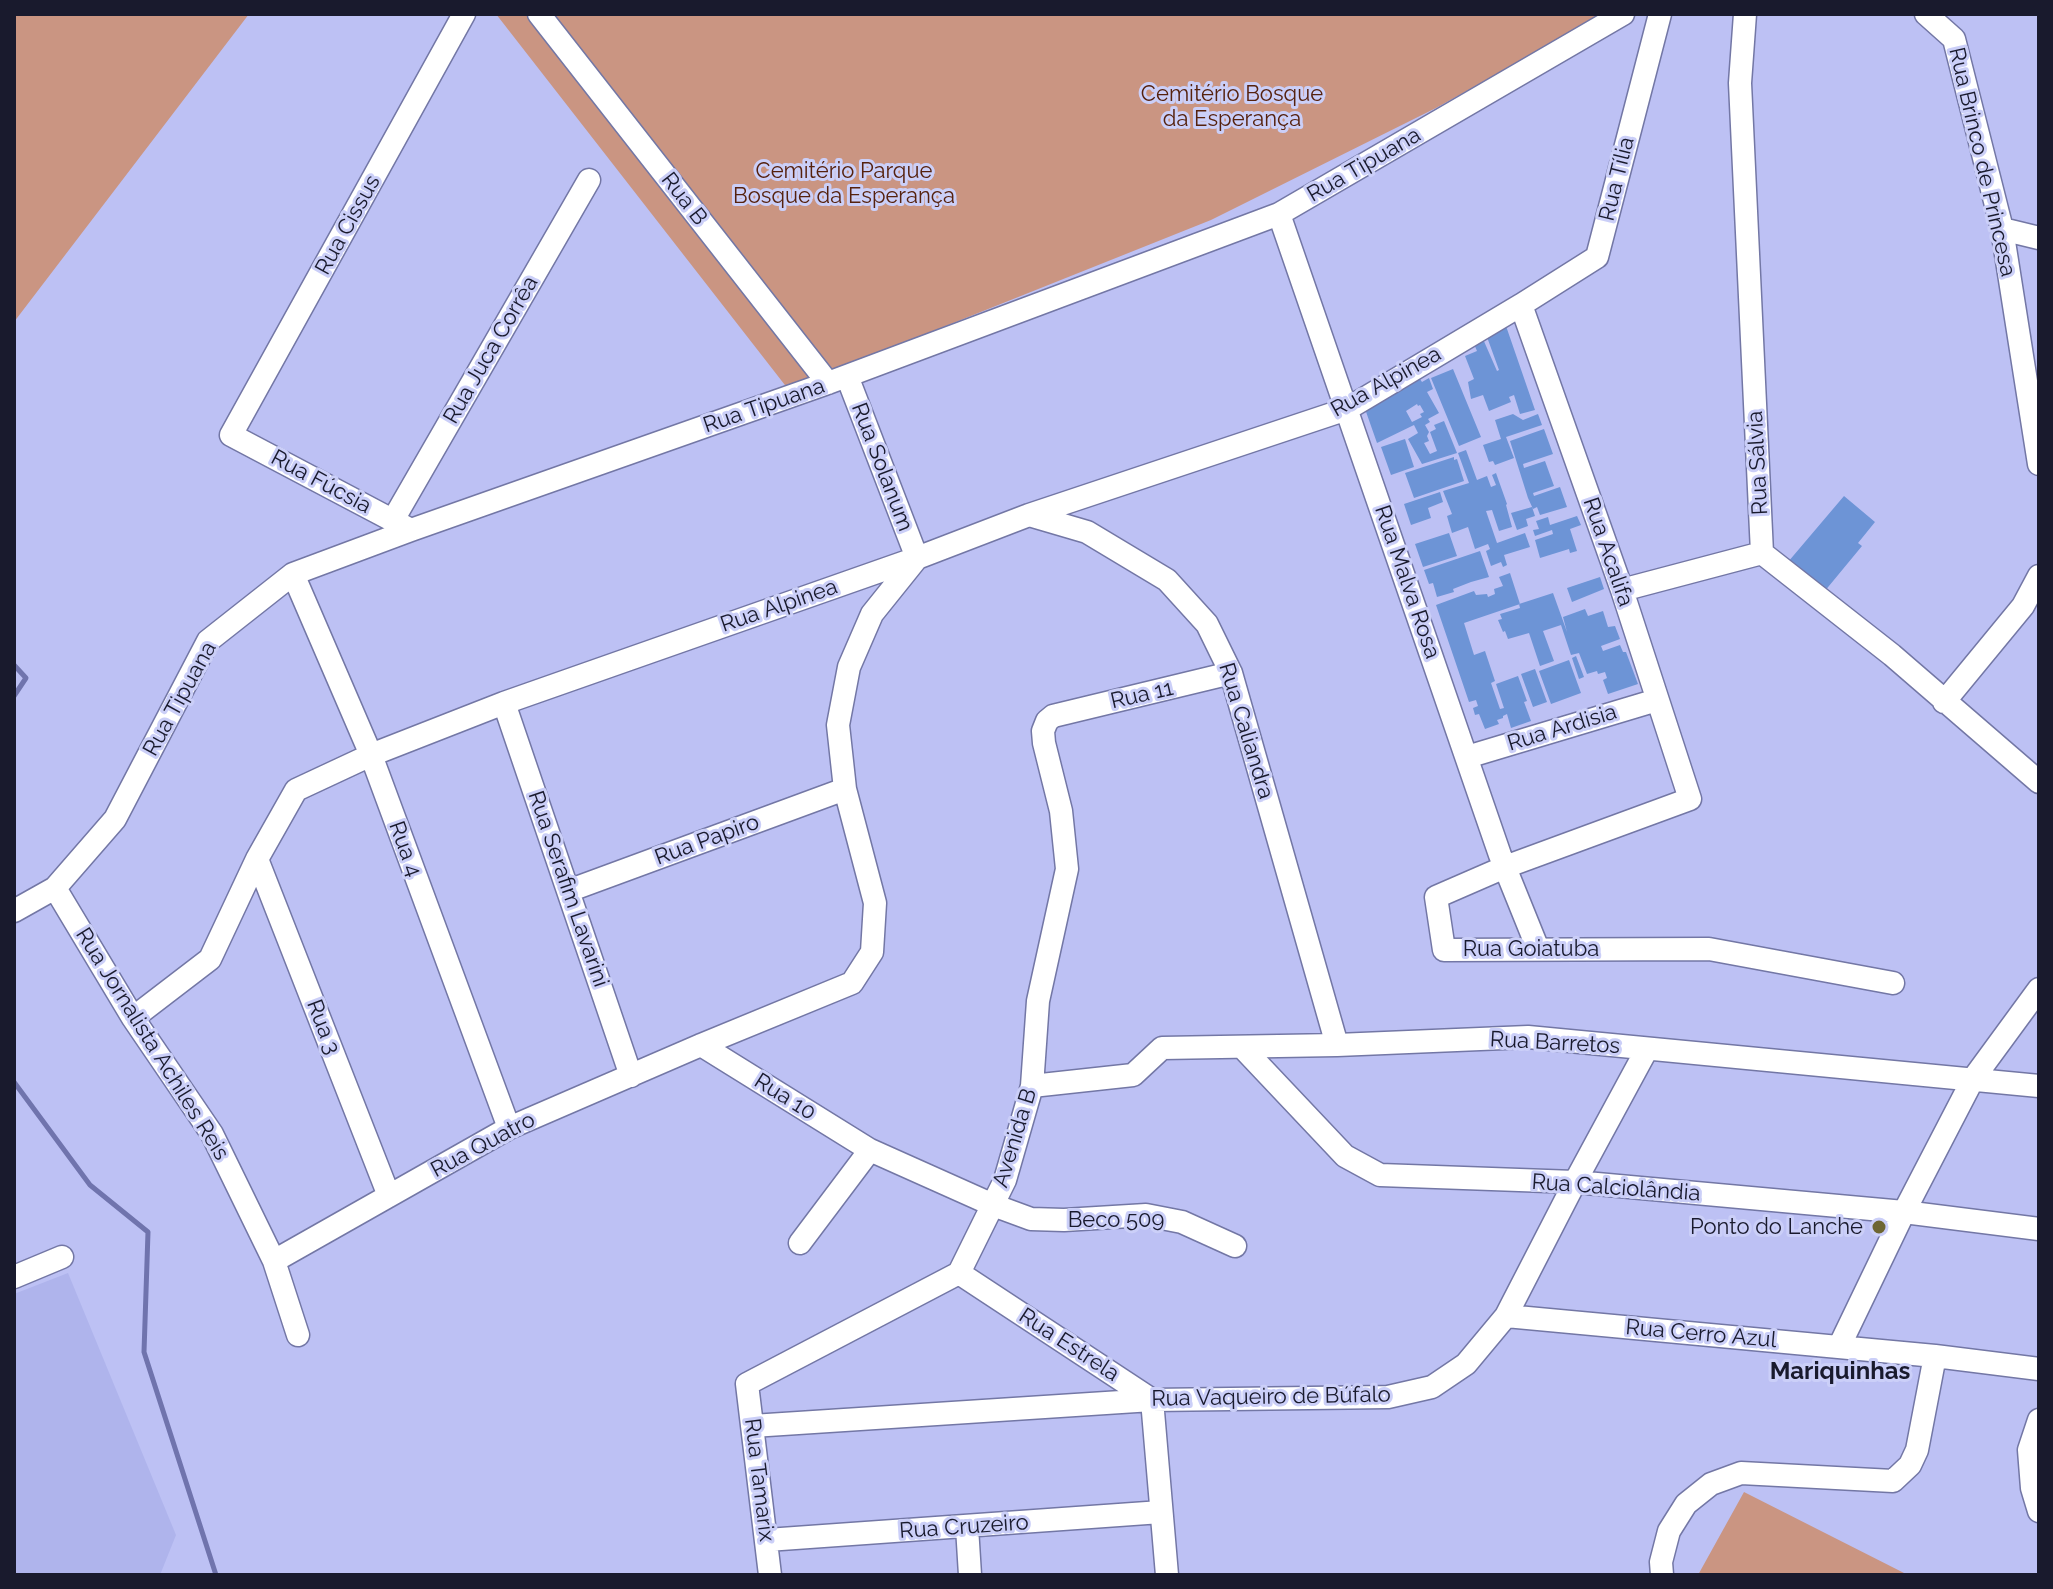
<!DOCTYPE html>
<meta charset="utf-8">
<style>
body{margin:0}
#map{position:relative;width:2053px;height:1589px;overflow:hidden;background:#bdc1f4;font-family:Raleway,sans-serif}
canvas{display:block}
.frame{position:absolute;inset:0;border:16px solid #191a2d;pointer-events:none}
</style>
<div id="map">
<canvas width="2053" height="1589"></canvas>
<div class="frame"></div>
</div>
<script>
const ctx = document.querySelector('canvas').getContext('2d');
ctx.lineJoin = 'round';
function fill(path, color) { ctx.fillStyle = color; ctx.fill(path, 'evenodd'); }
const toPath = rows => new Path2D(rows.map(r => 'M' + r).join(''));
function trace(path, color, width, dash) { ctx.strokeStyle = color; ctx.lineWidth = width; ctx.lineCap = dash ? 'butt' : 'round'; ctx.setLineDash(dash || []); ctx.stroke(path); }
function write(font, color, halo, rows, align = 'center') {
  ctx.font = font + ' Raleway,sans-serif'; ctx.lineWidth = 6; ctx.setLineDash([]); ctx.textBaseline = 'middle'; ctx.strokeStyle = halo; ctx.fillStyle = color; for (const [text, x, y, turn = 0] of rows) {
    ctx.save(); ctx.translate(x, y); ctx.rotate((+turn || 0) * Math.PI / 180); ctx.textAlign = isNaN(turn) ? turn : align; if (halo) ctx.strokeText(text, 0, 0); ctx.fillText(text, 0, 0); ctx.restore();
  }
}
fill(toPath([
 [68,1273,176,1535,160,1575,14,1575,14,1294]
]), '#afb4ec');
fill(toPath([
 [14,14,249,14,14,322],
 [496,14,1605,14,1436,108,1211,220,788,389],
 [1744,1492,1908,1575,1698,1575]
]), '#ca9582');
trace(toPath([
 [14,665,26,678,14,696],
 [14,1082,90,1185,148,1232,144,1352,216,1575]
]), '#7074ad', 5);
fill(toPath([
 [1506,326,1535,410,1520,414,1514,395,1509,397,1511,402,1489,411,1483,395,1471,399,1468,382,1474,379,1465,356,1477,351,1474,344,1483,339,1497,371,1499,370,1487,337],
 [1453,369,1481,437,1459,446,1431,378],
 [1429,378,1433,389,1427,392,1439,413,1428,419,1430,422,1425,425,1429,432,1427,436,1429,441,1424,443,1430,454,1437,451,1430,432,1436,429,1434,425,1444,421,1457,453,1422,464,1408,439,1418,433,1414,425,1377,443,1364,406,1395,391,1396,393,1420,379,1422,382],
 [1417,404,1418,406,1420,405,1424,412,1420,414,1422,417,1412,422,1406,411],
 [1513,414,1523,420,1538,414,1542,425,1506,437,1514,458,1495,465,1493,461,1489,462,1483,445,1501,439,1495,420],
 [1544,429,1553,454,1523,464,1524,468,1545,461,1554,486,1533,493,1534,496,1560,487,1567,507,1540,515,1537,507,1533,509,1528,498,1510,441],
 [1405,439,1414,467,1391,475,1381,447],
 [1466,450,1477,480,1487,476,1491,487,1496,485,1492,475,1496,473,1507,504,1506,505,1512,527,1499,531,1492,510,1486,511,1497,543,1525,533,1530,547,1504,555,1507,565,1503,567,1501,562,1491,566,1486,551,1490,549,1488,544,1475,549,1468,527,1452,533,1449,523,1447,516,1452,514,1443,491,1469,483,1458,453],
 [1454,457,1454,460,1457,459,1464,481,1414,498,1405,473],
 [1440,492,1443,502,1428,508,1431,518,1411,525,1404,504],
 [1844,496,1875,522,1858,543,1862,546,1824,592,1788,562],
 [1532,507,1535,516,1526,519,1528,526,1517,530,1511,513],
 [1577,516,1581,525,1570,529,1577,551,1570,553,1569,549,1540,558,1535,540,1553,534,1552,530,1535,536,1533,530,1539,529,1536,521,1548,517,1550,525],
 [1449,533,1457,556,1423,567,1415,544],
 [1480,551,1489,577,1471,582,1453,589,1454,592,1437,597,1433,583,1429,584,1424,570],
 [1510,573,1520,604,1464,623,1474,655,1485,651,1495,681,1491,683,1500,709,1504,708,1496,684,1518,676,1527,701,1524,702,1531,721,1511,728,1507,714,1503,716,1503,718,1497,720,1499,724,1485,729,1479,714,1475,715,1473,708,1478,706,1476,700,1469,702,1436,605,1474,591,1476,595,1487,594,1488,597,1495,594,1494,589,1503,586,1499,577],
 [1600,577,1604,589,1572,602,1567,588],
 [1553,593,1567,632,1563,617,1585,609,1588,616,1603,611,1608,627,1615,626,1620,639,1601,646,1603,651,1620,645,1623,652,1626,652,1638,684,1608,694,1603,680,1607,678,1605,672,1598,674,1597,671,1587,674,1579,653,1571,655,1561,625,1543,631,1554,661,1540,666,1529,633,1508,639,1505,631,1503,632,1498,620,1502,619,1500,614,1520,608,1519,604],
 [1576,656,1584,677,1579,679,1572,658],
 [1569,660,1581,693,1551,704,1539,671],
 [1535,669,1547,702,1533,707,1521,674]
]), '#6d94d6');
const minor = toPath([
 [539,14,828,383],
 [1745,14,1740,83,1762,553,1892,655,2039,782],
 [1926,14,1954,39,2002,229,2039,464],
 [1279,214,1500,855,1538,949],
 [2002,229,2039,238],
 [1521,305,1622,590,1690,799,1505,867,1436,897,1444,950,1709,949,1893,983],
 [1029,515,1087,532,1167,580,1207,624,1231,673,1337,1045],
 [393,520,589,180],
 [411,530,231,435,464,14],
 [293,574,371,755,509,1128],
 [1622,590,1762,553],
 [1944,702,2023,606,2039,576],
 [504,703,631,1076],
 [1467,757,1657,700],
 [257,859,389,1196],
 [55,888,133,1018,212,1134,274,1261,298,1335],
 [568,891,845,789],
 [14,911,55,888,115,819,208,641,293,574,411,530,828,383,1279,214,1623,14],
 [133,1018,210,959,257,859,296,790,371,755,504,703,917,558,1029,515,1347,409,1521,305,1597,257,1660,14],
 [701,1045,870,1150,993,1205,1031,1219,1064,1220,1146,1215,1182,1222,1235,1246],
 [1242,1047,1345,1156,1380,1175,1575,1182,1904,1212,2039,1229],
 [1032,1086,1133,1075,1162,1048,1337,1045,1528,1037,2039,1086],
 [800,1243,870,1150],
 [274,1261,509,1128,701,1045,852,983,872,952,875,903,845,789,838,725,849,667,872,614,917,558,847,376],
 [959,1273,1152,1400,1167,1575],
 [14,1277,62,1257],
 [1506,1316,1935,1356,2039,1369],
 [1839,1347,1904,1212,1973,1079,2039,989],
 [2039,1420,2029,1450,2032,1488,2039,1511],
 [752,1426,1152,1400,1388,1397,1432,1387,1466,1364,1506,1316,1575,1182,1647,1049],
 [967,1527,970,1575],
 [767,1540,1161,1512],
 [770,1575,747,1384,959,1273,1005,1180,1032,1086,1038,1001,1067,869,1061,811,1044,743,1043,731,1047,721,1053,716,1231,673],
 [1662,1575,1661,1562,1669,1531,1686,1504,1711,1484,1741,1473,1893,1481,1910,1465,1917,1450,1935,1356]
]);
trace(minor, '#7377a5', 25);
trace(minor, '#fff', 22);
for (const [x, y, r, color] of [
 [1879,1227,8,"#6e6632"]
]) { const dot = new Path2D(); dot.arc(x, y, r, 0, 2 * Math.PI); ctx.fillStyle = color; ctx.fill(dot); trace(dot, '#cbcff8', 3); }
write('22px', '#55210d', '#cbcff8', [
 ["Cemitério Bosque",1232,94],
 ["da Esperança",1232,119],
 ["Cemitério Parque",844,171],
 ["Bosque da Esperança",844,196]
]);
write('22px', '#191a2d', '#cbcff8', [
 ["Rua Brinco de Princesa",1982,162,77],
 ["Rua Tipuana",1364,165,-30],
 ["Rua Tília",1617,179,-76],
 ["Rua B",684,199,52],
 ["Rua Cissus",348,225,-61],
 ["Rua Juca Corrêa",491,350,-60],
 ["Rua Alpinea",1386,382,-29],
 ["Rua Tipuana",764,406,-19],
 ["Rua Sálvia",1758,463,-93],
 ["Rua Solanum",882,467,69],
 ["Rua Fúcsia",321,482,28],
 ["Rua Acalifa",1608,552,71],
 ["Rua Malva Rosa",1407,582,71],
 ["Rua Alpinea",779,606,-19],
 ["Rua 11",1142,695,-13],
 ["Rua Tipuana",180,699,-61],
 ["Rua Ardisia",1562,728,-17],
 ["Rua Caliandra",1246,731,73],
 ["Rua Papiro",707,840,-20],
 ["Rua 4",405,849,70],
 ["Rua Serafim Lavarini",568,889,71],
 ["Rua Goiatuba",1531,949],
 ["Rua 3",323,1027,69],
 ["Rua Barretos",1555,1043,3],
 ["Rua Jornalista Achiles Reis",152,1044,58],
 ["Rua 10",785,1097,32],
 ["Avenida B",1015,1138,-73],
 ["Rua Quatro",483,1145,-28],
 ["Rua Calciolândia",1616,1188,4],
 ["Beco 509",1116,1220],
 ["Rua Cerro Azul",1701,1334,5],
 ["Rua Estrela",1069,1345,33],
 ["Rua Vaqueiro de Búfalo",1271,1397,-1],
 ["Rua Tamarix",759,1480,83],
 ["Rua Cruzeiro",964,1527,-4]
]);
write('22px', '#191a2d', '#cbcff8', [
 ["Ponto do Lanche",1863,1227]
], 'right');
write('bold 24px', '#191a2d', '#cbcff8', [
 ["Mariquinhas",1840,1372]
]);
</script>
